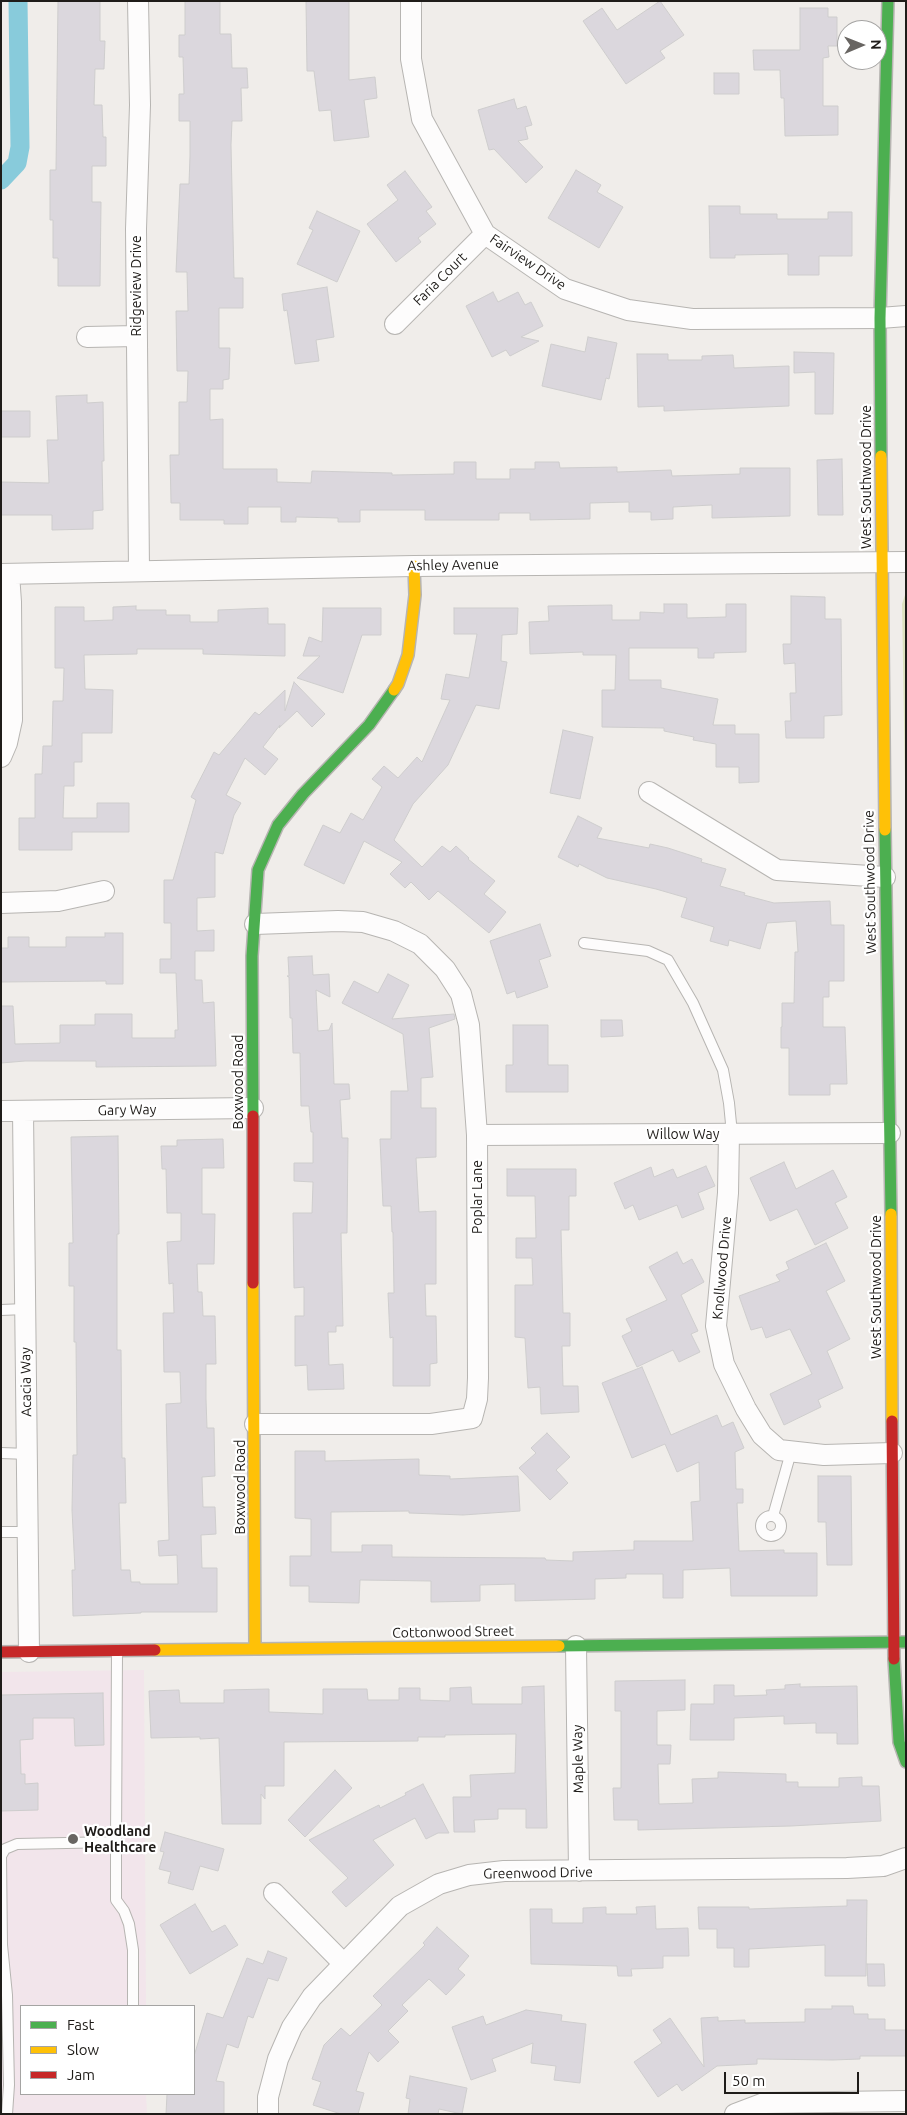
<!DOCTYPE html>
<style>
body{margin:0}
#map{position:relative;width:907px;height:2115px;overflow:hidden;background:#f0edea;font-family:Ubuntu,sans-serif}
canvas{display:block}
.frame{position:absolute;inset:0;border:2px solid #1f1c19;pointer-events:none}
.legend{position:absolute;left:20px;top:2005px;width:175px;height:90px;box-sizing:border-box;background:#fff;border:1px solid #a5a4a3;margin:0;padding:6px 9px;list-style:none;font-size:15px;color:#1f1c19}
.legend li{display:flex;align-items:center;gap:10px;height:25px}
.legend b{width:25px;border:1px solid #a5a4a3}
.north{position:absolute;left:837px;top:20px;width:50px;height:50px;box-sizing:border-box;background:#fff;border:1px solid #a5a4a3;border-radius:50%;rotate:89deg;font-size:14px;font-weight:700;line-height:20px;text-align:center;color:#1f1c19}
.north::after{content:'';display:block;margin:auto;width:18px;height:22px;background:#686562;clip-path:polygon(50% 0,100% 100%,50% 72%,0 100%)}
.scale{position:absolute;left:724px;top:2072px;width:135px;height:22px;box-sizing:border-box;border:2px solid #1f1c19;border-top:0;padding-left:6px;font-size:15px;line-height:18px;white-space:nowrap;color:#1f1c19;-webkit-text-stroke:4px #fff;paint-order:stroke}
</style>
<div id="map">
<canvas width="907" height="2115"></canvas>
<div class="frame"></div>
<ul class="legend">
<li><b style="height:6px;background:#4caf50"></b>Fast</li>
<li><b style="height:6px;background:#ffc107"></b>Slow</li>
<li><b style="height:6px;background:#c62828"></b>Jam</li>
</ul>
<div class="north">N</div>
<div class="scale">50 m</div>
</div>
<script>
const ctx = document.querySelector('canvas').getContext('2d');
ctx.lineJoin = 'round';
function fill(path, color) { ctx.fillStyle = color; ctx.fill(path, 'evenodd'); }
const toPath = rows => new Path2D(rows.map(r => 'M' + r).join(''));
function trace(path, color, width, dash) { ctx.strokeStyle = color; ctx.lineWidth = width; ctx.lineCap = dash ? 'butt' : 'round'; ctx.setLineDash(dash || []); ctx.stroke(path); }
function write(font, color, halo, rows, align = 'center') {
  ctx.font = font + ' Ubuntu,sans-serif'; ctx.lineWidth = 4.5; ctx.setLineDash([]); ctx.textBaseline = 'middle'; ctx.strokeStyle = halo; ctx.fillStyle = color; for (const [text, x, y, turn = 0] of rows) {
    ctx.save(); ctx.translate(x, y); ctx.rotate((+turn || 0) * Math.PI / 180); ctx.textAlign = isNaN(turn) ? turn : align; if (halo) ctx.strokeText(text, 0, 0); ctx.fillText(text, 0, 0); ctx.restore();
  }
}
fill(toPath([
 [144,1670,146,2006,21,2006,21,2094,146,2094,147,2114,1,2114,1,1672]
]), '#f2e5eb');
fill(toPath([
 [906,592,906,840,902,604]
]), '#dce2be');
trace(toPath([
 [1,180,17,163,20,147,18,1]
]), '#88cbdb', 19);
const building = toPath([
 [58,1,100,1,100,41,105,41,104,69,95,69,94,105,102,105,103,137,106,137,106,166,92,166,92,202,101,202,100,286,58,286,58,258,53,258,53,220,50,220,50,170,56,170,58,1],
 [185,1,220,1,220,34,231,34,232,68,247,68,248,88,241,88,242,121,232,121,231,145,234,278,243,278,243,308,219,308,219,348,230,348,229,379,223,380,223,389,210,389,210,420,223,419,223,469,277,469,277,482,311,483,312,471,392,473,392,475,454,474,454,462,476,462,476,479,510,479,510,469,535,469,535,462,559,462,560,468,617,467,617,472,671,470,672,476,740,474,740,468,790,468,790,516,712,518,712,505,673,507,673,519,651,520,651,512,629,512,629,502,590,503,590,519,530,520,530,513,499,513,499,520,425,520,425,510,360,510,360,522,338,522,338,518,296,517,296,522,281,522,281,507,248,507,248,524,224,524,224,520,180,520,180,503,171,503,170,455,179,455,179,402,187,402,188,371,177,371,176,311,188,311,187,272,176,272,180,184,189,184,190,156,190,121,179,121,179,94,184,94,183,57,179,57,179,35,185,35,185,1],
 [306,1,349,1,349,80,375,77,377,98,364,100,369,137,334,141,331,110,319,111,314,71,307,71,306,1],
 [660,1,684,35,660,51,665,58,626,84,583,21,602,8,617,30,660,1],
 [800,8,828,8,828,17,837,17,837,46,828,46,829,57,823,58,823,106,838,106,838,135,785,136,784,98,781,98,780,70,754,70,753,50,800,50,800,8],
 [714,73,739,73,739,94,714,94,714,73],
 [514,99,517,109,526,106,532,125,525,127,528,139,518,141,543,167,526,183,494,149,489,150,478,110,514,99],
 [576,170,601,185,597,192,623,207,599,248,548,218,576,170],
 [405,171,432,207,426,211,436,224,418,238,421,242,396,262,367,224,398,200,387,185,405,171],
 [709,206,740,206,740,214,777,214,777,219,828,219,828,212,852,212,852,256,819,256,819,275,788,275,788,254,735,255,735,258,710,258,709,206],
 [317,211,360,231,337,282,297,264,313,230,309,228,317,211],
 [327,287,334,337,316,340,319,361,295,364,287,310,284,311,282,294,327,287],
 [493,292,498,302,518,292,525,305,531,302,543,326,521,337,539,341,510,356,506,350,492,357,466,306,493,292],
 [588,337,617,343,609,379,606,378,601,400,542,386,551,344,585,352,588,337],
 [794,352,834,353,833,414,815,414,815,372,794,373,794,352],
 [637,354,668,354,668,360,702,360,702,356,733,355,734,368,789,366,789,406,664,411,664,406,638,407,637,354],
 [87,395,87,403,103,402,104,461,102,461,103,510,93,511,93,529,52,530,52,515,1,515,1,482,49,483,47,440,58,440,56,396,87,395],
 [1,411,30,411,30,437,1,437,1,411],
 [842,459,843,515,818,515,817,460,842,459],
 [791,596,825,597,825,619,841,619,842,715,824,716,824,738,786,738,785,721,791,721,790,693,796,693,795,663,784,664,783,644,791,644,791,596],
 [664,604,687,604,687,618,726,617,726,604,746,604,746,652,714,653,714,658,698,658,698,648,629,648,629,680,661,680,661,688,718,699,713,725,735,725,735,734,759,734,759,782,739,783,739,767,716,767,716,744,693,740,694,737,664,731,664,728,602,727,602,690,615,690,616,655,583,655,583,652,530,654,529,622,549,621,548,606,612,605,612,620,640,620,640,612,664,613,664,604],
 [136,606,136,610,166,610,166,615,190,615,190,622,218,622,218,610,268,608,268,624,285,624,285,656,203,654,203,649,137,649,137,654,84,655,85,689,113,690,112,733,82,733,82,762,74,762,74,786,64,786,63,818,97,818,97,803,129,803,129,832,72,832,72,850,19,850,19,818,35,818,35,774,42,774,43,746,52,746,53,701,63,701,64,668,55,668,55,607,84,607,84,621,113,620,113,607,136,606],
 [323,608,381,608,381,635,362,635,343,693,297,678,320,656,303,656,309,637,322,642,323,608],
 [454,608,518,608,517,634,502,635,501,661,507,662,499,709,476,705,448,765,413,804,394,840,422,867,442,846,450,852,456,846,469,858,468,859,495,881,484,894,506,912,489,933,438,891,429,900,411,882,405,888,390,874,402,862,364,841,344,884,304,865,323,825,340,833,351,813,363,820,382,787,372,779,384,766,398,778,417,757,422,762,450,700,441,699,446,674,469,678,477,634,454,634,454,608],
 [294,682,325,714,312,727,297,711,279,728,280,725,263,747,278,759,265,775,245,758,226,795,241,803,234,815,223,854,215,852,215,897,197,898,197,931,214,930,214,951,195,951,195,980,202,980,203,1003,214,1002,216,1066,96,1067,96,1061,25,1061,1,1063,1,1006,13,1006,15,1044,60,1043,60,1025,95,1025,95,1014,132,1014,132,1038,175,1038,175,1030,178,1030,176,973,160,973,160,959,171,959,171,923,164,923,164,880,173,880,196,800,191,797,214,752,219,755,255,712,259,715,285,690,285,711,294,682],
 [563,730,593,737,580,799,550,793,563,730],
 [578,816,602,828,597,838,649,848,650,844,668,848,702,859,701,862,726,869,720,886,745,893,744,895,774,903,830,901,831,925,844,925,844,981,829,981,829,997,823,997,823,1027,845,1027,847,1084,830,1084,830,1095,789,1095,789,1048,781,1048,781,1027,782,1027,782,1003,794,1003,795,952,798,952,796,921,767,923,760,949,729,940,728,946,710,941,714,927,681,917,687,898,656,889,607,878,579,864,578,867,558,857,578,816],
 [540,924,551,956,539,960,548,987,517,998,515,991,507,994,490,941,540,924],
 [105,933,123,933,123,984,106,984,106,981,1,982,1,948,8,948,8,937,29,937,29,947,66,947,66,937,105,937,105,933],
 [312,956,313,975,329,974,330,997,316,990,318,1031,329,1030,332,1023,334,1084,349,1084,350,1099,340,1100,342,1138,348,1138,347,1233,341,1233,343,1326,336,1326,336,1332,328,1332,329,1365,343,1364,344,1389,308,1390,307,1365,295,1366,295,1316,304,1316,304,1287,294,1288,293,1213,312,1213,313,1182,294,1181,294,1163,313,1163,313,1132,311,1132,309,1106,301,1106,300,1053,293,1053,292,1018,290,1018,289,977,287,976,289,976,288,957,312,956],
 [388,974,409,985,392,1019,454,1014,455,1019,429,1028,433,1077,421,1078,421,1108,436,1108,436,1157,416,1158,419,1212,436,1211,436,1284,425,1284,426,1316,436,1316,437,1363,430,1364,430,1386,393,1386,393,1337,390,1338,388,1293,394,1293,393,1232,392,1232,391,1206,383,1206,380,1139,391,1139,391,1091,408,1091,403,1034,342,1003,354,981,378,993,388,974],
 [601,1020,622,1020,623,1036,601,1037,601,1020],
 [513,1025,548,1025,548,1065,568,1065,568,1092,506,1092,506,1065,513,1065,513,1025],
 [118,1136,119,1234,117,1234,117,1350,121,1350,122,1458,125,1458,126,1503,119,1503,121,1570,130,1570,131,1582,140,1582,140,1584,178,1584,177,1555,159,1556,158,1541,169,1540,166,1404,181,1403,180,1372,164,1372,163,1313,174,1313,173,1283,169,1284,167,1242,181,1241,181,1213,167,1213,166,1169,162,1169,161,1146,177,1146,177,1140,223,1139,224,1168,202,1168,202,1214,215,1214,214,1264,197,1264,198,1292,202,1292,203,1316,215,1316,216,1364,206,1364,206,1399,207,1428,214,1428,215,1476,202,1477,203,1507,215,1507,216,1534,201,1535,202,1568,217,1568,217,1612,141,1612,141,1613,73,1616,72,1570,75,1570,72,1510,73,1455,77,1455,76,1342,74,1342,74,1286,69,1286,69,1243,73,1243,71,1137,118,1136],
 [784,1162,796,1189,833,1170,847,1197,835,1203,848,1228,815,1245,797,1209,770,1221,750,1178,784,1162],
 [706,1166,715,1186,698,1193,704,1209,682,1218,677,1205,639,1220,633,1205,625,1209,614,1183,651,1167,654,1177,673,1169,677,1178,706,1166],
 [507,1169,576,1169,576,1196,569,1196,569,1230,561,1230,563,1313,570,1313,570,1346,562,1346,563,1386,578,1386,579,1412,541,1414,540,1387,528,1388,525,1338,515,1337,515,1285,533,1285,532,1258,516,1258,516,1238,536,1238,535,1196,507,1196,507,1169],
 [826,1243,845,1281,826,1291,850,1339,827,1351,843,1388,818,1400,821,1407,784,1425,770,1394,812,1374,790,1329,766,1338,762,1327,751,1330,739,1296,780,1281,776,1275,789,1269,786,1262,826,1243],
 [677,1252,683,1264,692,1259,704,1282,681,1295,698,1331,691,1334,700,1352,679,1362,673,1350,637,1367,622,1336,632,1331,626,1319,667,1300,649,1267,677,1252],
 [642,1367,671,1435,717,1415,722,1427,733,1422,744,1448,735,1452,736,1489,743,1489,743,1503,737,1503,739,1551,784,1550,784,1553,817,1553,817,1596,731,1596,730,1568,683,1570,683,1598,663,1598,663,1574,626,1574,626,1578,595,1579,595,1599,515,1601,515,1584,480,1585,480,1601,431,1602,431,1581,360,1580,359,1603,309,1602,309,1586,290,1586,290,1556,311,1556,311,1519,295,1518,295,1451,325,1451,325,1461,419,1459,419,1475,450,1476,450,1479,518,1476,520,1511,463,1515,409,1513,409,1511,331,1512,331,1552,362,1552,362,1545,392,1545,392,1557,545,1558,546,1560,573,1561,573,1552,634,1550,634,1541,693,1541,691,1502,700,1501,699,1462,677,1472,665,1444,632,1458,602,1383,642,1367],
 [547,1433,570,1457,556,1470,568,1483,550,1500,519,1468,536,1453,531,1448,547,1433],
 [818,1476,851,1476,852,1565,827,1565,826,1522,818,1522,818,1476],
 [685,1680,685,1710,657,1711,657,1745,671,1745,670,1764,658,1764,659,1804,693,1803,692,1779,718,1778,718,1772,786,1774,786,1782,798,1782,798,1787,839,1787,839,1778,862,1777,862,1786,879,1786,881,1821,791,1826,638,1830,638,1820,614,1820,613,1788,621,1788,621,1711,615,1711,615,1681,685,1680],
 [800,1684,800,1687,857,1686,858,1744,837,1744,837,1733,816,1733,816,1723,784,1724,784,1716,734,1718,734,1740,690,1740,691,1704,714,1704,714,1685,734,1685,734,1696,767,1695,766,1690,785,1689,785,1685,800,1684],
 [544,1686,547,1828,526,1828,526,1809,498,1809,498,1819,474,1820,475,1832,454,1832,453,1797,471,1797,470,1775,515,1773,516,1734,445,1735,445,1737,418,1737,418,1741,284,1742,284,1786,265,1786,265,1799,261,1794,261,1824,222,1824,219,1738,200,1739,200,1737,151,1738,149,1691,179,1690,180,1703,224,1703,224,1690,269,1689,269,1712,323,1714,323,1689,367,1689,368,1700,399,1700,399,1688,420,1688,420,1700,450,1701,450,1688,471,1687,472,1704,522,1704,522,1687,544,1686],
 [103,1693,104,1745,75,1746,74,1718,33,1718,33,1739,20,1740,21,1774,25,1774,25,1784,38,1783,38,1810,1,1811,1,1695,103,1693],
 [335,1770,352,1788,305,1837,288,1820,335,1770],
 [423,1784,449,1833,438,1833,426,1839,415,1818,373,1840,394,1865,346,1907,332,1892,348,1878,309,1840,379,1805,380,1808,406,1795,405,1793,423,1784],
 [165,1832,224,1849,218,1871,200,1866,193,1890,168,1883,171,1872,159,1869,164,1852,160,1851,165,1832],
 [847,1900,867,1900,866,1976,825,1976,825,1945,749,1949,749,1967,734,1967,734,1948,717,1948,717,1929,699,1929,698,1907,749,1907,749,1909,847,1906,847,1900],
 [195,1904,212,1932,225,1925,238,1945,190,1974,160,1925,195,1904],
 [655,1906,656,1929,688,1928,689,1956,663,1956,663,1968,631,1969,632,1976,618,1976,617,1966,531,1964,530,1909,552,1909,552,1923,583,1923,583,1908,606,1907,606,1914,637,1914,636,1907,655,1906],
 [437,1927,469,1956,458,1969,465,1975,446,1995,429,1979,402,2005,408,2011,388,2031,399,2042,378,2062,369,2052,356,2091,364,2093,358,2114,341,2114,313,2105,321,2082,312,2079,324,2045,341,2028,350,2036,382,2005,373,1996,425,1945,423,1943,437,1927],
 [268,1951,287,1958,278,1981,268,1978,253,2018,248,2016,238,2048,227,2044,216,2081,224,2082,224,2114,166,2114,167,2094,194,2094,194,2056,207,2013,223,2018,247,1958,263,1964,268,1951],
 [867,1964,884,1964,885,1986,868,1986,867,1964],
 [832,2006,853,2006,854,2014,868,2014,868,2019,885,2019,885,2030,906,2030,906,2056,860,2056,860,2059,833,2060,757,2059,757,2064,717,2066,682,2091,677,2084,658,2097,634,2062,662,2043,653,2030,670,2018,704,2067,701,2018,718,2017,718,2021,745,2020,745,2023,805,2022,805,2009,832,2009,832,2006],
 [526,2010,562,2015,561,2021,586,2024,580,2083,554,2080,556,2066,531,2063,533,2043,492,2059,496,2071,471,2080,452,2027,483,2016,486,2025,526,2010],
 [410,2076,467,2088,462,2114,439,2109,438,2114,408,2114,410,2099,406,2098,410,2076]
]);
fill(building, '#dbd7dd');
trace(building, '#cecdcd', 1);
const lane = toPath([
 [584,943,648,951,668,960,693,1003,723,1070,729,1103,732,1134],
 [1,1310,25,1309],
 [1,1453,28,1454],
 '761 1526a10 10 0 1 1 20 0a10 10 0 1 1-20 0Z',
 [773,1516,791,1452],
 [1,1532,29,1532],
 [116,1842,116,1900,124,1911,129,1924,133,1950,133,2006],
 [7,2114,9,2085,7,1995,2,1945,1,1856,5,1849,17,1844,116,1842,117,1652]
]);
const street = toPath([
 [138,1,140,105,136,229,139,571],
 [411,1,411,59,422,119,485,234,565,289,628,310,692,319,880,318,906,316],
 [395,324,485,234],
 [87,337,136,336],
 [1,574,414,566,906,562],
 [1,757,7,743,12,720,11,602,9,574],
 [649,792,777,870,885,877],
 [1,903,58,901,104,891],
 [255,924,338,921,363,922,394,931,420,944,445,969,461,994,469,1025,477,1135,478,1378,477,1399,472,1418,431,1424,255,1424],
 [1,1111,253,1108],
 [23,1111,29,1652],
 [729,1134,728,1193,716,1326,724,1364,746,1409,762,1435,779,1450,824,1455,892,1453],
 [477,1135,890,1133],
 [576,1646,579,1871],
 [274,1893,344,1964],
 [268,2114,268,2097,278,2059,292,2027,312,1997,400,1906,439,1884,469,1875,504,1871,847,1868,883,1866,906,1858],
 [735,2114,764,2103,906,2101]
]);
const fast = toPath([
 [881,456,880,318,888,1],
 [885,830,891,1214],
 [253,1116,252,956,258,870,278,825,303,794,369,725,394,690],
 [559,1646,906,1642],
 [894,1659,899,1742,906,1762]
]);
const slow = toPath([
 [881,456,885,830],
 [394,690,398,684,408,655,415,595,414,566],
 [891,1214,892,1421],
 [253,1283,255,1649],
 [155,1650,559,1646]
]);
const jam = toPath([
 [253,1116,253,1283],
 [892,1421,894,1659],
 [1,1652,155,1650]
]);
trace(lane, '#b7b5b2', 12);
trace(street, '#b7b5b2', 22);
trace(fast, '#b7b5b2', 14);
trace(slow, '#b7b5b2', 14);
trace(jam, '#b7b5b2', 14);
trace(lane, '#fdfcfc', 10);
trace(street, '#fdfcfc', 20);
trace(fast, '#4caf50', 11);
trace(slow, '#ffc107', 11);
trace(jam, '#c62828', 11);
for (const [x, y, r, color] of [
 [73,1839,6,"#686562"]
]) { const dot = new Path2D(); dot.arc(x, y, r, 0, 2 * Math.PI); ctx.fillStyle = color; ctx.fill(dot); trace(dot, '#fff', 2); }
write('14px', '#1f1c19', '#fff', [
 ["Fairview Drive",528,262,34],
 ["Faria Court",440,279,-45],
 ["Ridgeview Drive",136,286,-90],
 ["West Southwood Drive",866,477,-90],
 ["Ashley Avenue",453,565,-1],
 ["West Southwood Drive",870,882,-91],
 ["Boxwood Road",238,1082,-90],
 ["Gary Way",127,1110,-1],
 ["Willow Way",683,1134],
 ["Poplar Lane",477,1197,-90],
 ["Knollwood Drive",722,1268,-85],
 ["West Southwood Drive",876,1287,-90],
 ["Acacia Way",26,1382,-91],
 ["Boxwood Road",240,1487,-90],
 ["Cottonwood Street",453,1632,-1],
 ["Maple Way",578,1759,-91],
 ["Greenwood Drive",538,1873,-1]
]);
write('bold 14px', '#1f1c19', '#fff', [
 ["Woodland",84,1831],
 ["Healthcare",84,1847]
], 'left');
</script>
